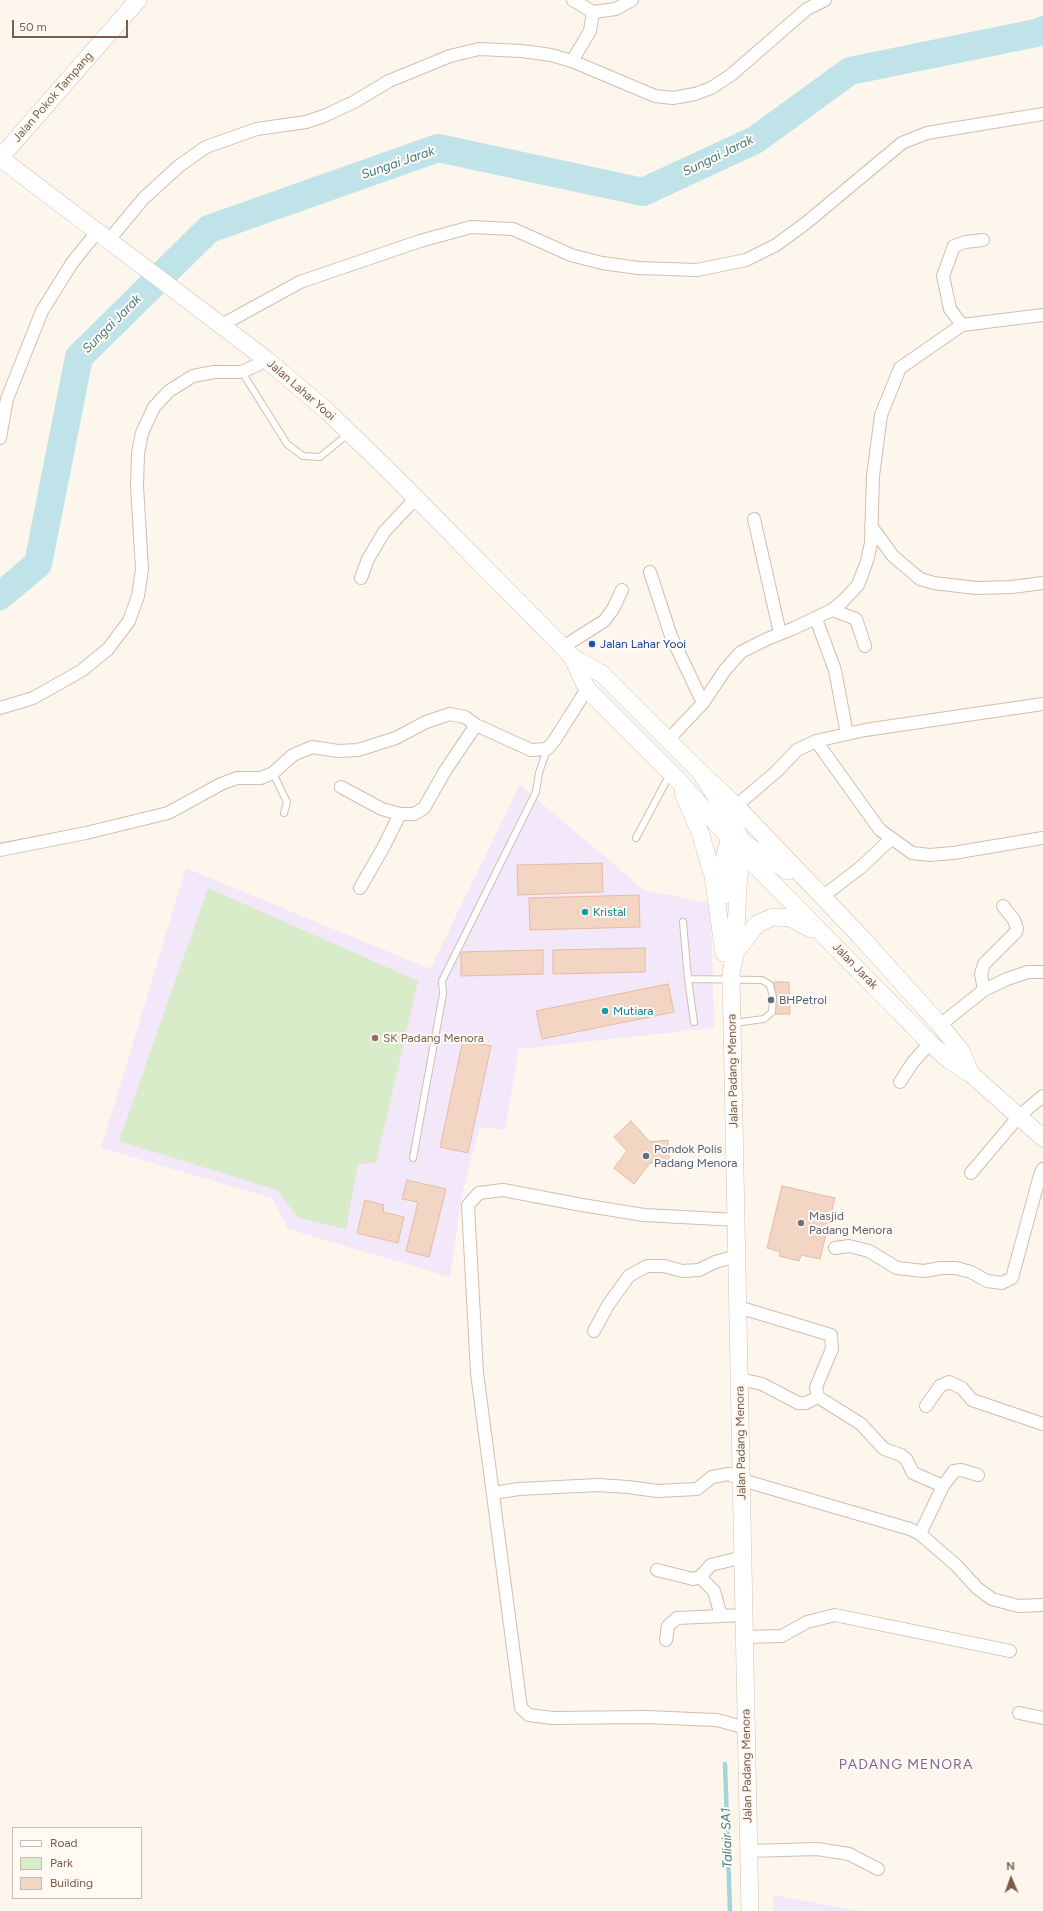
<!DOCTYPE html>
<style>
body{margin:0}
#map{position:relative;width:1043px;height:1911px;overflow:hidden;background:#fdf6ec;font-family:Figtree,sans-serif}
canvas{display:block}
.legend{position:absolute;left:12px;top:1827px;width:130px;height:72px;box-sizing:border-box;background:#fffaf3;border:1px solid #cabbb1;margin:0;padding:5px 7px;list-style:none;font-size:12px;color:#7a5c4d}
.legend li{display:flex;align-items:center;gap:8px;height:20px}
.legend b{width:20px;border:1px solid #cabbb1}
.north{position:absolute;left:991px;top:1859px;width:40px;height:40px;-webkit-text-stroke:3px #fffaf3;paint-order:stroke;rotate:358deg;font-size:11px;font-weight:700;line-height:16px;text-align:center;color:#7a5c4d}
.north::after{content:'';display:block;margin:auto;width:14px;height:18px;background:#7a5c4d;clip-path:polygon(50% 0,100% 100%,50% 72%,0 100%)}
.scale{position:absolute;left:12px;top:20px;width:116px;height:18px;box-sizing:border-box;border:2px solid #7a5c4d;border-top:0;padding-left:5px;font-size:12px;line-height:14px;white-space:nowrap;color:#7a5c4d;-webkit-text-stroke:3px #fffaf3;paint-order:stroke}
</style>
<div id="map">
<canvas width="1043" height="1911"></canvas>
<ul class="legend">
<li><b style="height:5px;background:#fff"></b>Road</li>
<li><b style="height:11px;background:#d8ecc9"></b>Park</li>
<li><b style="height:11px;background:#f3d5c3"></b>Building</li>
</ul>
<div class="north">N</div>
<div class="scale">50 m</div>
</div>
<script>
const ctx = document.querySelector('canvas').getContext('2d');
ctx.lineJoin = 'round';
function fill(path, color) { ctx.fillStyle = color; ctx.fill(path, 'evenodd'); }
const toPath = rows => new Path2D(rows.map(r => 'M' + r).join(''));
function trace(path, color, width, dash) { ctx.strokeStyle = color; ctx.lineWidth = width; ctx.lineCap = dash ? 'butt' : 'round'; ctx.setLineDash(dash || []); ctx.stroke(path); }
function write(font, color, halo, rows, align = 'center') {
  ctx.font = font + ' Figtree,sans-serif'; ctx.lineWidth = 4; ctx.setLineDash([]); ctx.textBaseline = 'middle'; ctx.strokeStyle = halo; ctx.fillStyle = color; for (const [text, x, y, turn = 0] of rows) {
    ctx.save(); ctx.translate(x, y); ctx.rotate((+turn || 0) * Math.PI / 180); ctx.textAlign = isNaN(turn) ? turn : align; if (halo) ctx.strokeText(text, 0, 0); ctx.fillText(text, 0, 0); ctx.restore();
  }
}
fill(toPath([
 [520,785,644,890,711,903,714,1028,519,1049,505,1130,480,1127,462,1194,450,1277,288,1229,272,1198,101,1148,186,868,430,969],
 [773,1895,860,1911,773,1911]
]), '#f3e8fa');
fill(toPath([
 [208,888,418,981,376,1163,358,1164,346,1229,298,1218,277,1190,119,1141]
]), '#d8ecc9');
trace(toPath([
 [725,1764,730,1911]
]), '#a5d3da', 4.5);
trace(toPath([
 [0,596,38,564,79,357,209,229,438,148,643,192,755,140,850,71,1036,33,1043,30]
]), '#bfe3e8', 28);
const building = toPath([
 [602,863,603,892,518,895,517,865,602,863],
 [639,895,640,927,530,930,529,898,639,895],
 [645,948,645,972,553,974,553,950,645,948],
 [543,950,543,974,461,976,461,952,543,950],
 [774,982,789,982,790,1014,775,1014,774,982],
 [668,984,674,1012,542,1039,536,1011,668,984],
 [463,1040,491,1046,468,1153,440,1147,463,1040],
 [631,1121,650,1142,668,1140,669,1162,650,1163,634,1184,614,1168,627,1151,614,1137,631,1121],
 [407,1180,446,1189,429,1257,406,1251,418,1202,402,1199,407,1180],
 [782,1186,835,1198,820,1259,801,1255,799,1261,779,1256,781,1252,767,1248,782,1186],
 [365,1200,384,1205,383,1212,404,1217,398,1243,357,1233,365,1200]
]);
fill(building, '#f3d5c3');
trace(building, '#e6bba3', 1);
const service = toPath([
 [242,372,287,444,303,456,320,457,348,434],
 [273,773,287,802,284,813],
 [636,838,670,774],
 [683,922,688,979,762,980,770,985,773,997,772,1012,764,1019,734,1023],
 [688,979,694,1022],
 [413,1158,443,994,442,981,536,792,539,773,547,749]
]);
const minor = toPath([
 [573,0,593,12,616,9,632,0],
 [572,61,590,31,593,12],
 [108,241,143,199,179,166,206,147,257,129,306,122,324,116,354,102,389,81,450,56,479,49,522,51,551,55,572,61,655,96,673,98,695,94,711,88,731,75,807,9,825,0],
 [962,325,950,309,943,276,954,246,965,242,983,240],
 [220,326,300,282,420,241,471,227,513,229,571,255,602,263,638,268,697,270,746,260,776,245,806,223,902,143,927,133,1043,114],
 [0,438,7,399,42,311,72,263,97,232],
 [754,519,780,633],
 [871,526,893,556,920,579,934,583,976,588,1012,587,1043,583],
 [650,572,671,636,703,703],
 [361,578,368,559,384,532,416,498],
 [832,610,856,619,865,646],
 [816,619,835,670,847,734],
 [563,647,604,621,613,609,622,590],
 [0,708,33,698,81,671,108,649,129,621,138,596,142,569,137,486,138,453,142,433,154,407,169,391,193,376,214,372,242,372,267,360],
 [668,740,703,703,725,670,741,652,767,639,792,629,832,610,843,601,858,585,867,561,871,543,873,476,881,415,900,368,962,325,1043,315],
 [816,741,880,830,912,853,930,855,953,853,1043,838],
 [341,787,382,809,400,814],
 [736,806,777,771,797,750,816,741,865,730,1043,704],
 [0,850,86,833,168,813,221,784,237,778,261,778,273,773,293,755,312,747,338,751,358,750,396,738,426,722,450,714,465,717,476,725,531,750,547,749,554,741,587,689],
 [360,888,383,848,400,814,414,814,424,808,445,771,476,725],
 [822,897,860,868,891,839],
 [984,990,1007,979,1028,972,1043,972],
 [940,1025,984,990,981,974,984,964,1016,932,1017,928,1014,920,1003,906],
 [900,1082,913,1062,930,1043],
 [971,1173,1019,1116,1043,1096],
 [737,1220,644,1215,582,1205,503,1190,479,1193,468,1205,477,1373,521,1708,529,1715,552,1718,646,1717,717,1720,746,1728],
 [835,1248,849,1246,869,1251,897,1268,924,1271,941,1268,956,1268,971,1272,987,1281,1002,1283,1012,1278,1040,1175,1043,1169],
 [738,1307,831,1335,832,1349,816,1387,818,1397,861,1424,884,1449,901,1455,906,1459,913,1473,943,1486],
 [594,1331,608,1305,629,1276,647,1266,664,1266,682,1271,699,1270,715,1262,737,1256],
 [740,1379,762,1384,798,1403,806,1403,818,1397],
 [926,1406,940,1386,949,1382,962,1388,972,1400,1043,1424],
 [493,1493,519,1489,598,1485,628,1487,657,1491,697,1489,712,1477,729,1474,742,1480,910,1529,920,1534,956,1565,977,1588,992,1599,1018,1606,1043,1605],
 [920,1534,943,1486,954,1471,961,1470,978,1475],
 [657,1570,693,1579,700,1577,711,1565,743,1557],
 [700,1577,714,1591,721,1616],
 [745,1637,782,1636,807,1622,835,1615,1010,1651],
 [666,1640,668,1626,677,1618,744,1615],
 [1019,1713,1043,1718],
 [749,1851,817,1849,849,1854,878,1869]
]);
const secondary = toPath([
 [0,158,267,360,327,411,392,474,563,647,572,657,587,689,678,780,742,852,930,1043,949,1060,971,1074,1043,1138],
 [0,158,138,0],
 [572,657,602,674,700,772,736,806,860,936,940,1025,961,1051,971,1074],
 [700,772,734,825,741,840,742,852,738,886,735,953,731,974,750,1911],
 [683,793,700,832,713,876,724,953],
 [737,839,788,871],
 [724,895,725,855,730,837],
 [735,953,757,924,773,917,791,918,811,929]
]);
trace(service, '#d1beb0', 8);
trace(minor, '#d1beb0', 14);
trace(secondary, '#d6c0b0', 18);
trace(service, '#fff', 6);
trace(minor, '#fff', 12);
trace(secondary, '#fff', 17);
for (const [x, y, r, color] of [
 [592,644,4,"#1a4fb4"],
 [585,912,4,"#0f9aa8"],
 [771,1000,4,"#5c6f8a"],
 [605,1011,4,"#0f9aa8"],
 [375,1038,4,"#8d6e63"],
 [646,1156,4,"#5c6f8a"],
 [801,1223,4,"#6b7280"]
]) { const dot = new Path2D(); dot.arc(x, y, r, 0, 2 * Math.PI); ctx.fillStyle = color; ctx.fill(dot); trace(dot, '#fffaf3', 1.5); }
write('12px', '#7a5c4d', '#fffaf3', [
 ["Jalan Pokok Tampang",53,97,-49],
 ["Jalan Lahar Yooi",301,390,41],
 ["Jalan Jarak",855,966,46],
 ["Jalan Padang Menora",733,1071,-91],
 ["Jalan Padang Menora",741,1443,-91],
 ["Jalan Padang Menora",747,1766,-91]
]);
write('12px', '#164399', '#fffaf3', [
 ["Jalan Lahar Yooi",600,644]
], 'left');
write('12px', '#0d838f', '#fffaf3', [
 ["Kristal",593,912],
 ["Mutiara",613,1011]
], 'left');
write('12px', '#4e5e75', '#fffaf3', [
 ["BHPetrol",779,1000],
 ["Pondok Polis",654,1149],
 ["Padang Menora",654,1163]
], 'left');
write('12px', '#785e54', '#fffaf3', [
 ["SK Padang Menora",383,1038]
], 'left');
write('12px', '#5b616d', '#fffaf3', [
 ["Masjid",809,1216],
 ["Padang Menora",809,1230]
], 'left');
write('italic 13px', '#437c86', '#fffaf3', [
 ["Sungai Jarak",718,156,-26],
 ["Sungai Jarak",398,163,-19],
 ["Sungai Jarak",112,324,-45],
 ["Taliair SA1",727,1838,-92]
]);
ctx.letterSpacing = '1px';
write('14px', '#846695', '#fffaf3', [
 ["PADANG MENORA",906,1765]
]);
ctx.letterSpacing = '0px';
</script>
